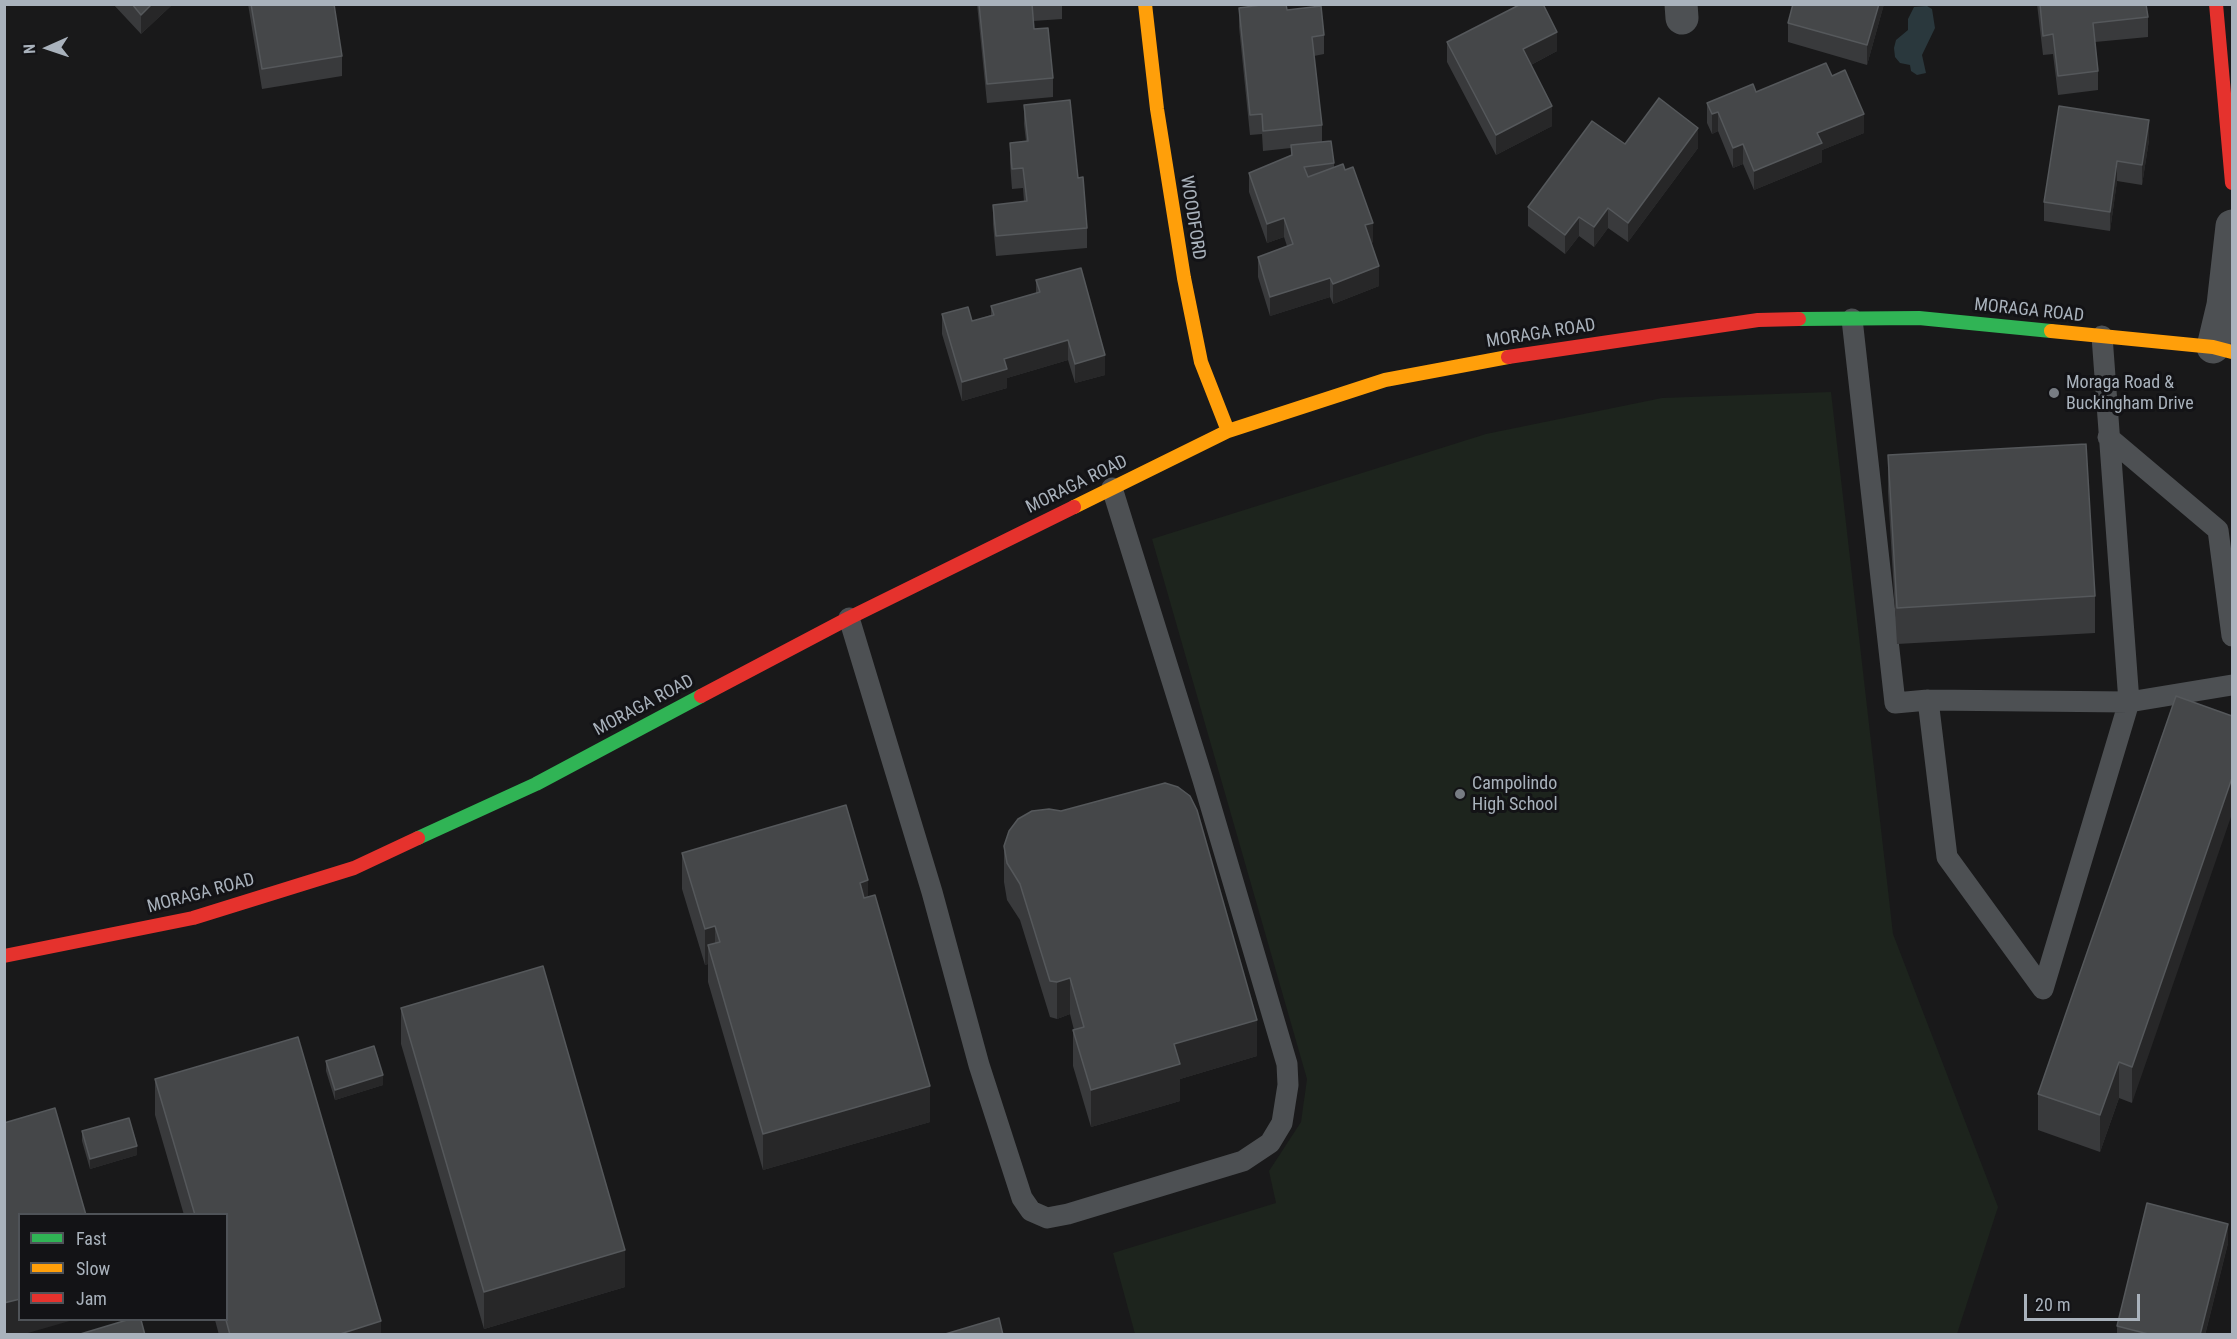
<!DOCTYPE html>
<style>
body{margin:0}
#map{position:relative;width:2237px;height:1339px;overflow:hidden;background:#19191a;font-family:"Roboto Condensed",sans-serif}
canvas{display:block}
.frame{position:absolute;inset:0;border:6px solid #a9b2bc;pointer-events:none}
.legend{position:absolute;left:18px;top:1213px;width:210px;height:108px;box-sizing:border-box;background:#131316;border:2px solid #4f5358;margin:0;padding:8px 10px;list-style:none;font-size:18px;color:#a9b2bc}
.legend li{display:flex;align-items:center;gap:12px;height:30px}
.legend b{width:30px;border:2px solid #4f5358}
.north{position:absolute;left:18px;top:18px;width:60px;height:60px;-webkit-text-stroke:4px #131316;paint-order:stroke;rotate:267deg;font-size:16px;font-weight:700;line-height:24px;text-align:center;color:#a9b2bc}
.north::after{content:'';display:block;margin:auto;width:21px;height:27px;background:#a9b2bc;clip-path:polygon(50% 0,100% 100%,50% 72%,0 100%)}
.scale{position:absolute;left:2024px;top:1294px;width:116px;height:27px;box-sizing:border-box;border:3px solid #a9b2bc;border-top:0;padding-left:8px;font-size:18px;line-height:21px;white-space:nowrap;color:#a9b2bc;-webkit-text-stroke:4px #131316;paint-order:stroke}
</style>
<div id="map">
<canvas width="2237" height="1339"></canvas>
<div class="frame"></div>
<ul class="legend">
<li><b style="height:8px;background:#30b455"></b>Fast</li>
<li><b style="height:8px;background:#ff9f0a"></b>Slow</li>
<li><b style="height:8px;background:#e5322d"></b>Jam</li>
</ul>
<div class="north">N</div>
<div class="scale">20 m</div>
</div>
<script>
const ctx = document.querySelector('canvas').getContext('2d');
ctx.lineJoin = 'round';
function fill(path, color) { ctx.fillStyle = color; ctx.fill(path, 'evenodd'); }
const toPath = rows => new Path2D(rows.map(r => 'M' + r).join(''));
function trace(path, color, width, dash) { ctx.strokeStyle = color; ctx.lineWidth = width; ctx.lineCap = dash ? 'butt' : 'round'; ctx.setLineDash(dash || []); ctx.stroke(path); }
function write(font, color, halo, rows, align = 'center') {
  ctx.font = font + ' "Roboto Condensed",sans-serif'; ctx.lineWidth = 6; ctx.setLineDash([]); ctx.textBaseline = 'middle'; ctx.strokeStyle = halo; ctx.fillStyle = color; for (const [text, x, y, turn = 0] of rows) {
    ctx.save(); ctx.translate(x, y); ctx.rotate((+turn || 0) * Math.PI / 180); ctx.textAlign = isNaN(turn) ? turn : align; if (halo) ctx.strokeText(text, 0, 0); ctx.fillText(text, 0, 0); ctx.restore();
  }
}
fill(toPath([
 [1831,392,1893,934,1998,1207,1957,1334,1135,1334,1113,1253,1276,1203,1269,1171,1301,1122,1307,1079,1152,539,1486,434,1662,398]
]), '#1d241d');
fill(toPath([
 [1927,6,1932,9,1935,28,1922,55,1926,73,1917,75,1911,71,1910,65,1900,63,1895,57,1894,48,1896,40,1908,30,1908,19,1914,7]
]), '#2a383d');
trace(toPath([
 [1852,319,1895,703,1928,700,2129,702,2102,336],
 [2108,437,2218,530,2232,636],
 [849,618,932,892,979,1065,1022,1198,1031,1211,1047,1218,1068,1214,1243,1161,1270,1143,1282,1123,1288,1085,1287,1064,1203,780,1112,488],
 [1928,700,1947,857,2043,989,2129,702,2232,685]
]), '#4d5053', 21);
trace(toPath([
 [1681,4,1682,18],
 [2213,347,2223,305,2232,226]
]), '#4d5053', 33);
trace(toPath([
 [1799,319,1919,318,2051,331],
 [418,838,536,784,701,696]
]), '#30b455', 14);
trace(toPath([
 [1145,4,1157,109,1184,278,1201,362,1228,431],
 [2051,331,2213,347,2232,352],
 [1074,507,1228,431,1385,380,1508,357]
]), '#ff9f0a', 14);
trace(toPath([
 [2216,4,2232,183],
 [1508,357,1758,320,1799,319],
 [701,696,849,618,1074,507],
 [4,956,193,918,354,868,418,838]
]), '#e5322d', 14);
fill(toPath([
 [113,4,173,4,141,34],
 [248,4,334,4,342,56,342,76,262,89],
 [977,4,1062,4,1062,19,1033,21,1034,29,1053,78,1053,97,987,103],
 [1884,4,1867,65,1788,42,1788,23],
 [2037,4,2146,4,2148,17,2148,37,2095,42,2098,71,2098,90,2058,95,2053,54,2043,55],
 [1239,8,1287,10,1324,35,1324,54,1314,56,1322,125,1322,142,1334,163,1334,167,1373,242,1371,243,1379,286,1333,304,1330,297,1270,316,1258,277,1258,257,1287,246,1284,237,1267,243,1249,192,1249,173,1291,155,1291,148,1263,151,1262,134,1250,135,1239,27],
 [1447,42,1557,51,1531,65,1552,126,1496,155,1447,62],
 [1832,76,1864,133,1822,150,1822,162,1754,190,1743,164,1733,168,1718,131,1712,134,1707,123,1707,103],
 [1024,105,1078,178,1087,228,1087,248,996,256,993,224,993,205,1024,202,1023,188,1012,189,1010,163,1010,143,1026,141,1024,124],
 [2149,140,2142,185,2117,181,2110,231,2044,221,2044,202],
 [1625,144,1698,148,1628,242,1608,228,1594,247,1579,236,1565,254,1528,226,1528,207],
 [1036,280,1105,375,1075,383,1068,360,1007,378,1007,388,962,401,942,334,942,314,972,321,991,315,991,306,1036,293],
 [1888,455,2095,596,2095,633,1897,644,1888,492],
 [2176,696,2132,1103,2119,1098,2100,1152,2038,1130,2038,1094],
 [1004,846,1257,1056,1180,1079,1180,1101,1091,1127,1073,1066,1073,1030,1074,1030,1070,1014,1057,1019,1050,1017,1020,920,1007,900,1004,882],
 [682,853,868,897,930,1122,763,1170,708,982,708,964,705,965,682,889],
 [401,1008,625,1287,484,1329,401,1044],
 [326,1061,383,1085,335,1100,326,1071],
 [155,1079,381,1335,219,1335,215,1320,226,1320,226,1215,184,1215,155,1115],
 [82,1131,137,1155,90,1169,82,1141],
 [2228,1243,2205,1335,2117,1335,2117,1326]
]), '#393a3c');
fill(toPath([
 [152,4,173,4,141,34,141,15],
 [1879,4,1884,4,1867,65,1867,45],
 [1557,32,1557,51,1523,69,1523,49],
 [1552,106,1552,126,1496,155,1496,135],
 [1718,112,1718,131,1712,134,1712,114],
 [1864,114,1864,133,1822,150,1822,162,1754,190,1754,171,1817,133],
 [2149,120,2149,140,2142,185,2142,165],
 [1698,128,1698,148,1628,242,1628,223],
 [1743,144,1743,164,1733,168,1733,148],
 [2117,161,2117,181,2110,231,2110,212],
 [1608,208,1608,228,1594,247,1594,227],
 [1579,217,1579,236,1565,254,1565,235],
 [1284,218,1284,237,1267,243,1267,224],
 [1373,223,1373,242,1365,245,1365,225],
 [1379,266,1379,286,1333,304,1333,284],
 [1330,278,1330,297,1270,316,1270,297],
 [1068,340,1068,360,1007,378,1007,388,962,401,962,382,1004,359],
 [1105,355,1105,375,1075,383,1075,364],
 [2232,778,2232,814,2132,1103,2132,1067],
 [868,880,868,917,860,883],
 [715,926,715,962,708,945,708,964,705,965,705,929],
 [1070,978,1070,1014,1057,1019,1057,982],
 [1257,1020,1257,1056,1180,1079,1180,1101,1091,1127,1091,1090,1174,1044],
 [2119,1062,2119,1098,2100,1152,2100,1115],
 [383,1075,383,1085,335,1100,335,1090],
 [930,1086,930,1122,763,1170,763,1134],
 [137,1146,137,1155,90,1169,90,1159],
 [2228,1224,2228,1243,2205,1335,2200,1335],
 [625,1250,625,1287,484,1329,484,1292],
 [20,1299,20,1320,73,1320,21,1335,4,1335,4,1303],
 [381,1321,381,1335,337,1335]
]), '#272728');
const building = toPath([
 [132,4,152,4,141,15,132,4],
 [251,4,334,4,342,56,262,69,251,4],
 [979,4,1032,4,1034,29,1048,28,1053,78,987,84,979,4],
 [1268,4,1286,4,1287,10,1321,6,1324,35,1312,37,1322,125,1263,131,1262,114,1250,115,1239,8,1268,4],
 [1521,4,1543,4,1557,32,1523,49,1552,106,1496,135,1447,42,1521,4],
 [1793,4,1879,4,1867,45,1788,23,1793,4],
 [2040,4,2146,4,2148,17,2093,23,2098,71,2058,76,2053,34,2043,36,2040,4],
 [1826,63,1832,76,1845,70,1864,114,1817,133,1822,143,1754,171,1743,144,1733,148,1718,112,1712,114,1707,103,1753,84,1756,92,1826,63],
 [1659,98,1698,128,1628,223,1608,208,1594,227,1579,217,1565,235,1528,207,1592,121,1625,144,1659,98],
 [1070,100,1078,178,1083,177,1087,228,996,236,993,205,1027,201,1023,168,1012,169,1010,143,1028,141,1024,105,1070,100],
 [2059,106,2149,120,2142,165,2117,161,2110,212,2044,202,2059,106],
 [1331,141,1334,163,1304,167,1308,177,1343,164,1345,170,1353,167,1373,223,1365,225,1379,266,1333,284,1330,278,1270,297,1258,257,1293,244,1284,218,1267,224,1249,173,1292,155,1291,145,1331,141],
 [1081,268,1105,355,1075,364,1068,340,1004,359,1007,369,962,382,942,314,968,307,972,321,994,315,991,306,1040,292,1036,280,1081,268],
 [2086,444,2095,596,1897,608,1888,455,2086,444],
 [2176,696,2232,716,2232,778,2132,1067,2119,1062,2100,1115,2038,1094,2176,696],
 [1165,783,1178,787,1190,796,1197,810,1257,1020,1174,1044,1180,1064,1091,1090,1073,1030,1084,1027,1070,978,1057,982,1050,981,1020,884,1007,863,1004,846,1009,831,1018,819,1032,811,1049,809,1061,811,1165,783],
 [846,805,868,880,860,883,864,898,875,895,930,1086,763,1134,708,945,720,942,715,926,705,929,682,853,846,805],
 [543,966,625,1250,484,1292,401,1008,543,966],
 [298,1037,381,1321,337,1335,230,1335,226,1320,226,1215,195,1215,155,1079,298,1037],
 [374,1046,383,1075,335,1090,326,1061,374,1046],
 [55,1108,86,1215,20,1215,20,1299,4,1303,4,1123,55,1108],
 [129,1118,137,1146,90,1159,82,1131,129,1118],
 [2147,1203,2228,1224,2200,1335,2152,1335,2117,1326,2147,1203],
 [999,1318,1003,1335,942,1335,999,1318],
 [127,1320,141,1320,145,1335,77,1335,127,1320]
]);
fill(building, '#454749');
trace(building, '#55585b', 1.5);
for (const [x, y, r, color] of [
 [2054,393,6,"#777c83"],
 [1460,794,6,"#777c83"]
]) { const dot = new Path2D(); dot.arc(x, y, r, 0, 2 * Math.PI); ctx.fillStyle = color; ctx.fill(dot); trace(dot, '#131316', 2); }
write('18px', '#a9b2bc', '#131316', [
 ["WOODFORD",1192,218,81],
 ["MORAGA ROAD",2029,311,6],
 ["MORAGA ROAD",1541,334,-9],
 ["MORAGA ROAD",1077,485,-26],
 ["MORAGA ROAD",644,706,-28],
 ["MORAGA ROAD",201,894,-15]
]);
write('18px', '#a9b2bc', '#131316', [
 ["Moraga Road &",2066,383],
 ["Buckingham Drive",2066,404],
 ["Campolindo",1472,784],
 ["High School",1472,805]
], 'left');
</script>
